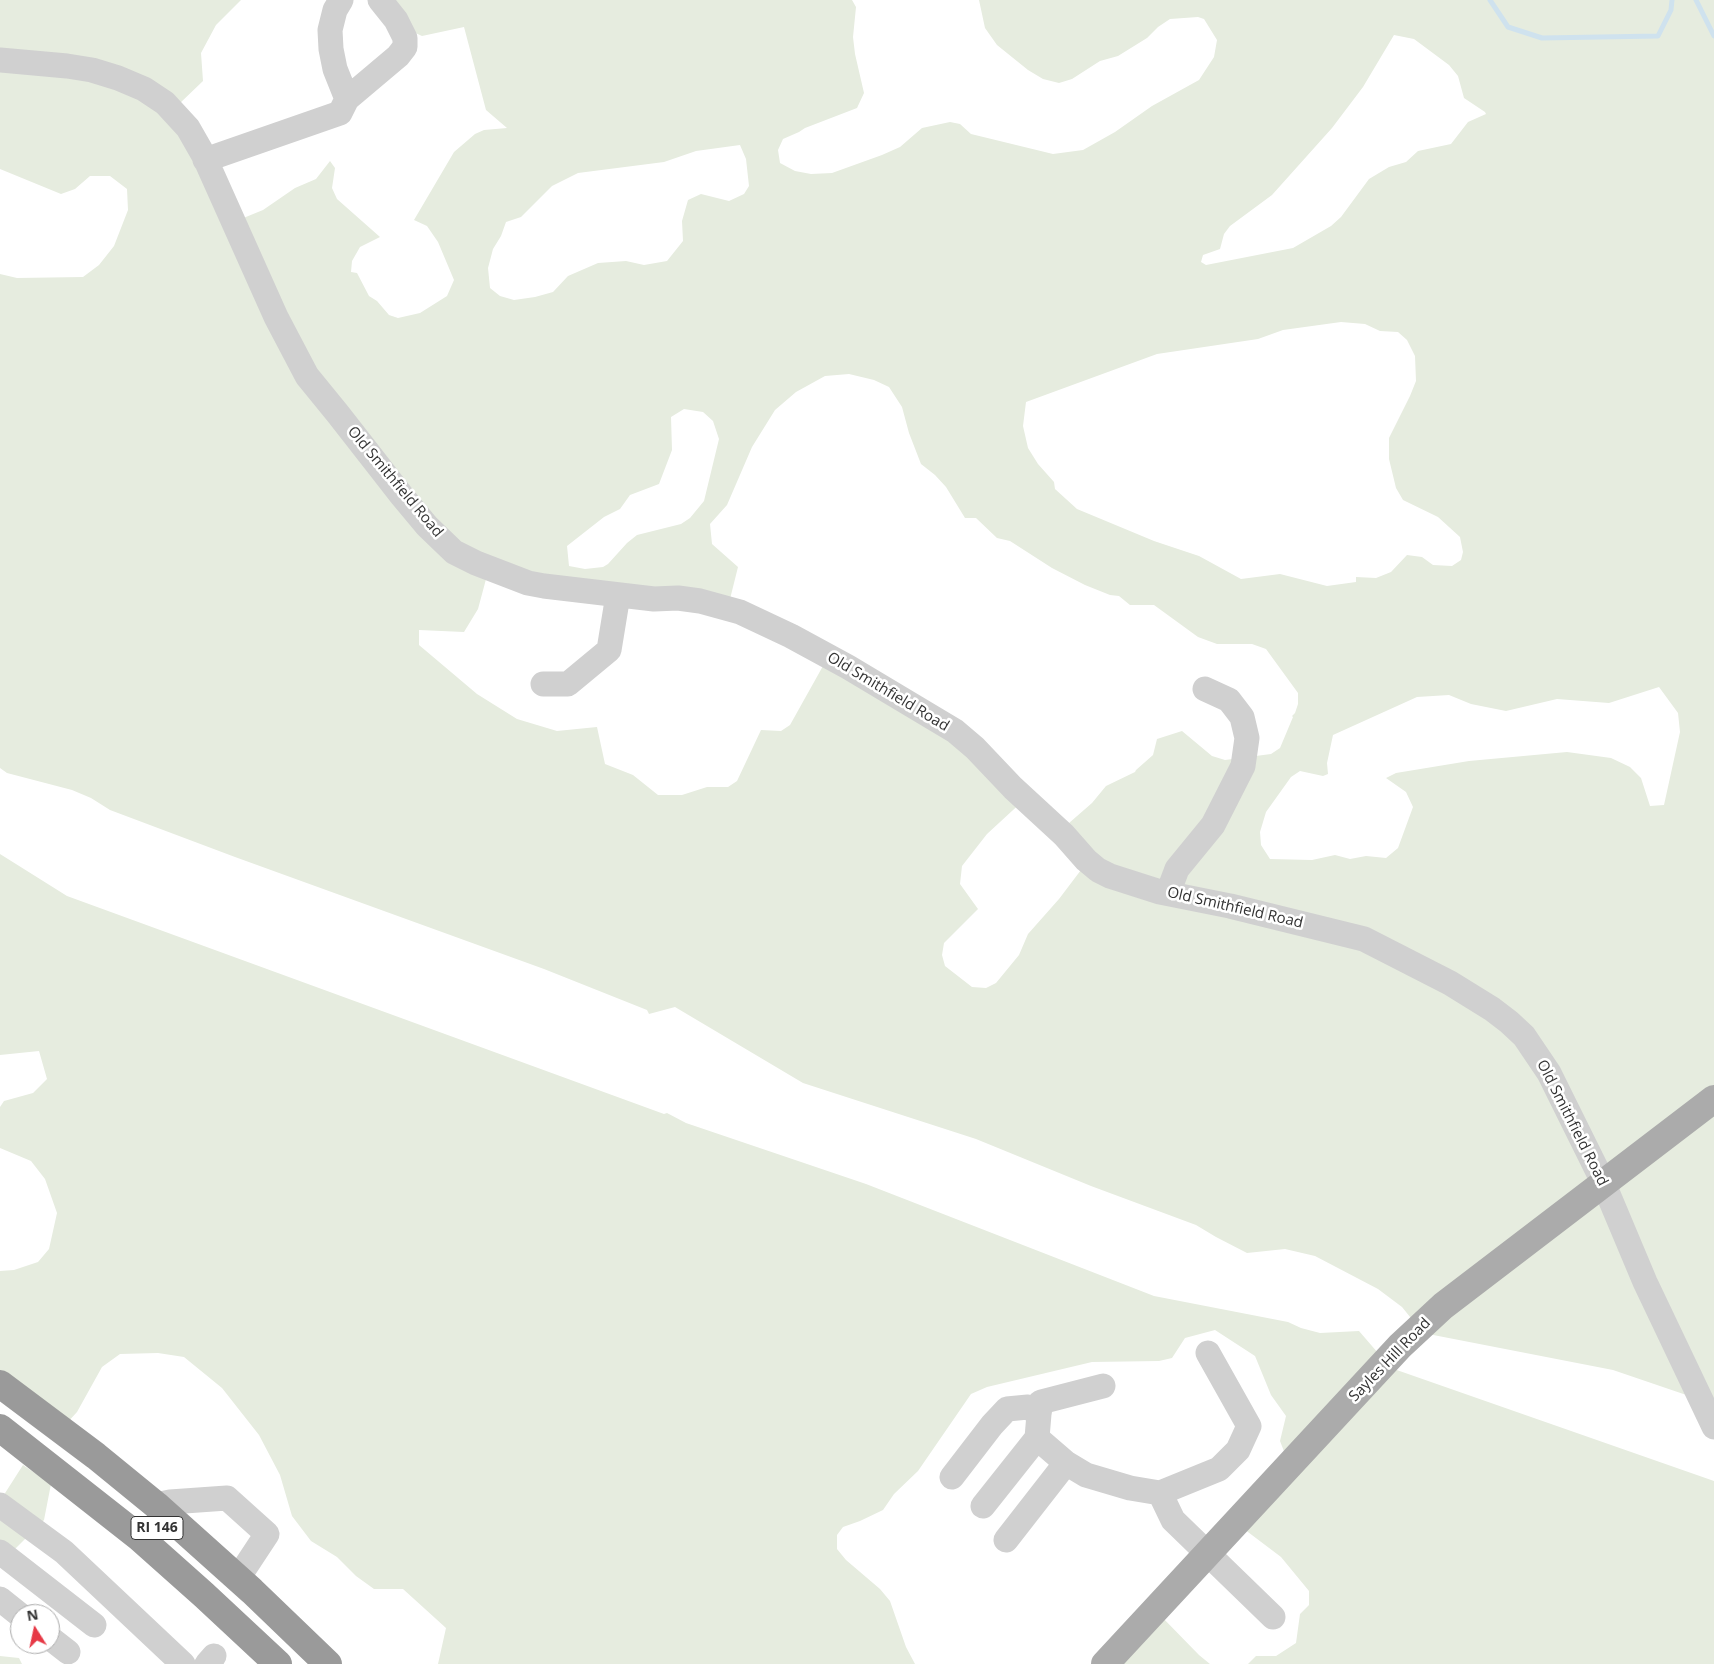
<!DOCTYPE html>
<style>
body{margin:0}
#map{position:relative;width:1714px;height:1664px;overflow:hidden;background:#fff;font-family:"Open Sans",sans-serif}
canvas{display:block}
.north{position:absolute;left:10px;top:1604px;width:50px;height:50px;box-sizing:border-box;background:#fff;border:1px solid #adadad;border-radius:50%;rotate:350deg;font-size:14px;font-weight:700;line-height:20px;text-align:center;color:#333}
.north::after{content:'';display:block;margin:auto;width:18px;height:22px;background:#e63946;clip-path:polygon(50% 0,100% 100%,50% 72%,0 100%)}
</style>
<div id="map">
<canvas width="1714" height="1664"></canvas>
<div class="north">N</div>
</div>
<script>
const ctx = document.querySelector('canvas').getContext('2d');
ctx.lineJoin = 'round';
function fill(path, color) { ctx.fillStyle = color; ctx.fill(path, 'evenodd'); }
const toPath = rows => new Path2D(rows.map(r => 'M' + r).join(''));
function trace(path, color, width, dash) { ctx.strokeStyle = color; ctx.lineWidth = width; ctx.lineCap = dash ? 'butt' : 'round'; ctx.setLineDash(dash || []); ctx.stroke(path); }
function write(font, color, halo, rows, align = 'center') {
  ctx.font = font + ' "Open Sans",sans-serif'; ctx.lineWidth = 5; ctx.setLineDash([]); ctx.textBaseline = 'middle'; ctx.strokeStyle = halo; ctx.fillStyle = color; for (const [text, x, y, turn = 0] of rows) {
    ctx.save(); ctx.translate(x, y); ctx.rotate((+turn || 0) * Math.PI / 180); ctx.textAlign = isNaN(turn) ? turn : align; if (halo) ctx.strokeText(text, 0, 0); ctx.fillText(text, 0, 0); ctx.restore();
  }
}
fill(toPath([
 [0,0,241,0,216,25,201,53,203,81,178,105,236,221,263,210,295,188,316,179,330,161,335,168,332,188,337,199,380,237,360,247,352,261,351,272,357,273,369,296,377,301,389,315,398,318,420,313,447,296,454,280,438,242,427,226,414,220,454,152,475,134,484,130,507,128,486,110,464,27,422,36,409,30,383,0,852,0,856,7,853,37,855,54,864,93,857,108,805,128,799,132,783,139,778,150,780,163,795,171,811,174,832,173,882,155,900,147,922,128,950,122,960,124,971,134,1053,154,1083,150,1115,132,1152,106,1199,80,1214,57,1217,40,1204,19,1198,17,1170,19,1158,27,1147,38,1118,56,1100,61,1072,79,1059,83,1043,79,1028,70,997,45,985,28,979,0,1714,0,1714,1410,1701,1400,1613,1370,1423,1333,1402,1307,1378,1289,1315,1256,1285,1249,1247,1253,1216,1237,1196,1225,1091,1186,976,1139,803,1083,675,1007,649,1014,647,1010,544,969,235,857,110,810,91,798,72,790,7,773,0,768,0,274,17,278,83,277,99,265,114,246,128,210,127,189,110,176,90,176,75,189,61,194,0,169],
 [1394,35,1414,39,1449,65,1458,76,1464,98,1485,112,1486,114,1468,122,1451,144,1418,151,1406,162,1389,167,1369,179,1341,217,1331,226,1293,248,1206,265,1201,262,1203,255,1220,249,1224,234,1230,226,1272,195,1332,128,1363,87],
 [740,145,746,159,749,186,744,194,729,201,701,194,688,200,682,221,683,241,667,261,644,265,626,261,598,263,568,276,553,292,535,297,514,300,500,296,490,288,488,268,493,249,501,236,506,222,521,217,552,186,578,173,664,162,696,151],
 [1341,322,1365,324,1380,331,1398,332,1407,340,1415,356,1416,381,1410,396,1389,438,1389,459,1396,488,1403,500,1438,517,1460,537,1463,552,1461,560,1452,566,1433,565,1422,557,1407,555,1391,572,1376,578,1356,577,1356,582,1327,586,1280,574,1241,579,1199,556,1154,541,1077,509,1055,489,1054,482,1038,464,1028,448,1023,426,1026,402,1157,354,1258,339,1283,330],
 [849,374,874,380,889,387,902,407,909,433,921,464,935,475,946,487,965,518,976,518,997,538,1010,541,1052,568,1085,585,1110,595,1119,596,1130,605,1154,605,1198,637,1217,644,1252,644,1266,649,1298,693,1298,704,1295,713,1292,716,1293,717,1280,748,1271,754,1225,760,1212,756,1182,731,1157,739,1153,755,1136,770,1135,772,1106,786,1092,803,1061,830,1084,866,1059,899,1028,934,1019,955,996,983,986,988,972,987,945,966,942,955,944,943,978,909,960,884,962,866,987,834,1025,799,932,715,828,657,790,725,781,731,761,730,737,781,728,787,707,787,682,795,658,795,633,775,605,764,597,727,557,731,517,719,477,694,419,645,419,630,464,632,478,609,489,568,728,607,738,567,712,544,710,524,727,505,752,447,775,410,796,392,825,376],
 [684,409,703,412,713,421,719,439,704,501,690,518,681,524,637,535,627,543,608,564,603,567,585,569,569,566,567,546,604,517,620,509,630,495,659,484,672,450,671,417],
 [1659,687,1678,713,1680,732,1664,805,1650,806,1641,778,1630,767,1611,758,1567,752,1469,761,1396,773,1386,778,1406,792,1413,807,1398,848,1386,858,1366,856,1350,859,1335,855,1312,860,1270,859,1261,845,1260,832,1266,812,1291,777,1300,771,1323,776,1328,774,1327,763,1333,735,1417,697,1449,695,1471,704,1506,711,1557,699,1609,703],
 [0,854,67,896,664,1114,667,1113,686,1123,866,1184,1154,1296,1288,1322,1301,1328,1320,1333,1359,1331,1391,1368,1714,1481,1714,1664,1248,1664,1256,1656,1276,1656,1296,1643,1300,1614,1309,1605,1309,1591,1281,1557,1240,1526,1287,1459,1280,1441,1286,1416,1271,1395,1255,1356,1215,1330,1185,1338,1172,1358,1159,1361,1092,1362,987,1387,971,1394,918,1471,894,1494,883,1510,860,1521,843,1527,837,1535,837,1549,846,1560,880,1589,890,1601,906,1647,915,1664,438,1664,446,1628,403,1589,374,1589,356,1576,337,1557,311,1541,292,1516,280,1475,259,1435,222,1388,184,1357,158,1353,120,1354,102,1367,77,1412,66,1424,0,1378,0,1271,14,1270,38,1262,49,1249,57,1213,45,1179,31,1161,0,1148,0,1107,4,1101,33,1093,47,1079,39,1051,0,1055],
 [23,1465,51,1484,44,1520,16,1548,0,1558,0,1501],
 [1160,1615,1199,1655,1210,1664,1112,1664],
 [0,1656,19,1658,22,1664,0,1664]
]), '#e6ecdf');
trace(toPath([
 [1490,0,1508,27,1542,38,1658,36,1671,10,1672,0],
 [1696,0,1714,36]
]), '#cfe2ee', 5);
trace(toPath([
 [341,0,335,10,330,30,331,49,335,69,347,99],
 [0,60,67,66,92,70,118,78,144,89,165,103,188,128,204,156,276,317,307,376,338,414,402,496,427,526,454,552,476,563,528,583,544,586,654,599,678,598,700,601,740,612,791,636,848,667,955,731,975,748,1013,788,1064,835,1086,860,1098,870,1110,876,1160,892,1230,906,1364,939,1450,983,1492,1009,1509,1022,1524,1036,1549,1073,1603,1182,1645,1282,1714,1427],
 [205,160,340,113,347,99,398,56,405,47,405,38,396,20,380,0],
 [543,684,568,684,609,650,618,595],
 [1168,893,1177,869,1213,825,1243,766,1247,738,1242,717,1229,700,1205,689],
 [1039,1414,1041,1402,1103,1386],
 [952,1477,992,1425,1007,1409,1028,1407,1039,1414,1037,1438],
 [1160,1493,1219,1469,1238,1450,1249,1426,1208,1353],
 [0,1505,64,1552,183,1664],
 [156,1505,170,1502,227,1498,267,1534,238,1578],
 [983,1506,1037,1438,1066,1463],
 [1006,1540,1066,1463,1086,1475,1130,1488,1160,1493,1173,1520,1273,1617],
 [0,1552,94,1625],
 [0,1599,20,1615],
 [50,1638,68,1652],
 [207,1664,214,1656]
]), '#d0d0d0', 25);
trace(toPath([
 [1105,1664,1400,1346,1443,1306,1714,1099]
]), '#ababab', 28);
trace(toPath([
 [0,1384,96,1456,156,1505,252,1591,328,1664],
 [0,1428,140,1538,204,1595,278,1664]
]), '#9a9a9a', 28);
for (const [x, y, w] of [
 [157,1528,52]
]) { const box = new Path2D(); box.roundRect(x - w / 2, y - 11.5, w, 23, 4); ctx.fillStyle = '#fff'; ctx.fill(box); trace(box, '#333', 1); }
write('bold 14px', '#333', null, [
 ["RI 146",157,1528]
]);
write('15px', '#333', '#fff', [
 ["Old Smithfield Road",395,482,50],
 ["Old Smithfield Road",888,692,31],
 ["Old Smithfield Road",1235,908,13],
 ["Old Smithfield Road",1572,1123,63],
 ["Sayles Hill Road",1390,1360,-46]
]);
</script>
